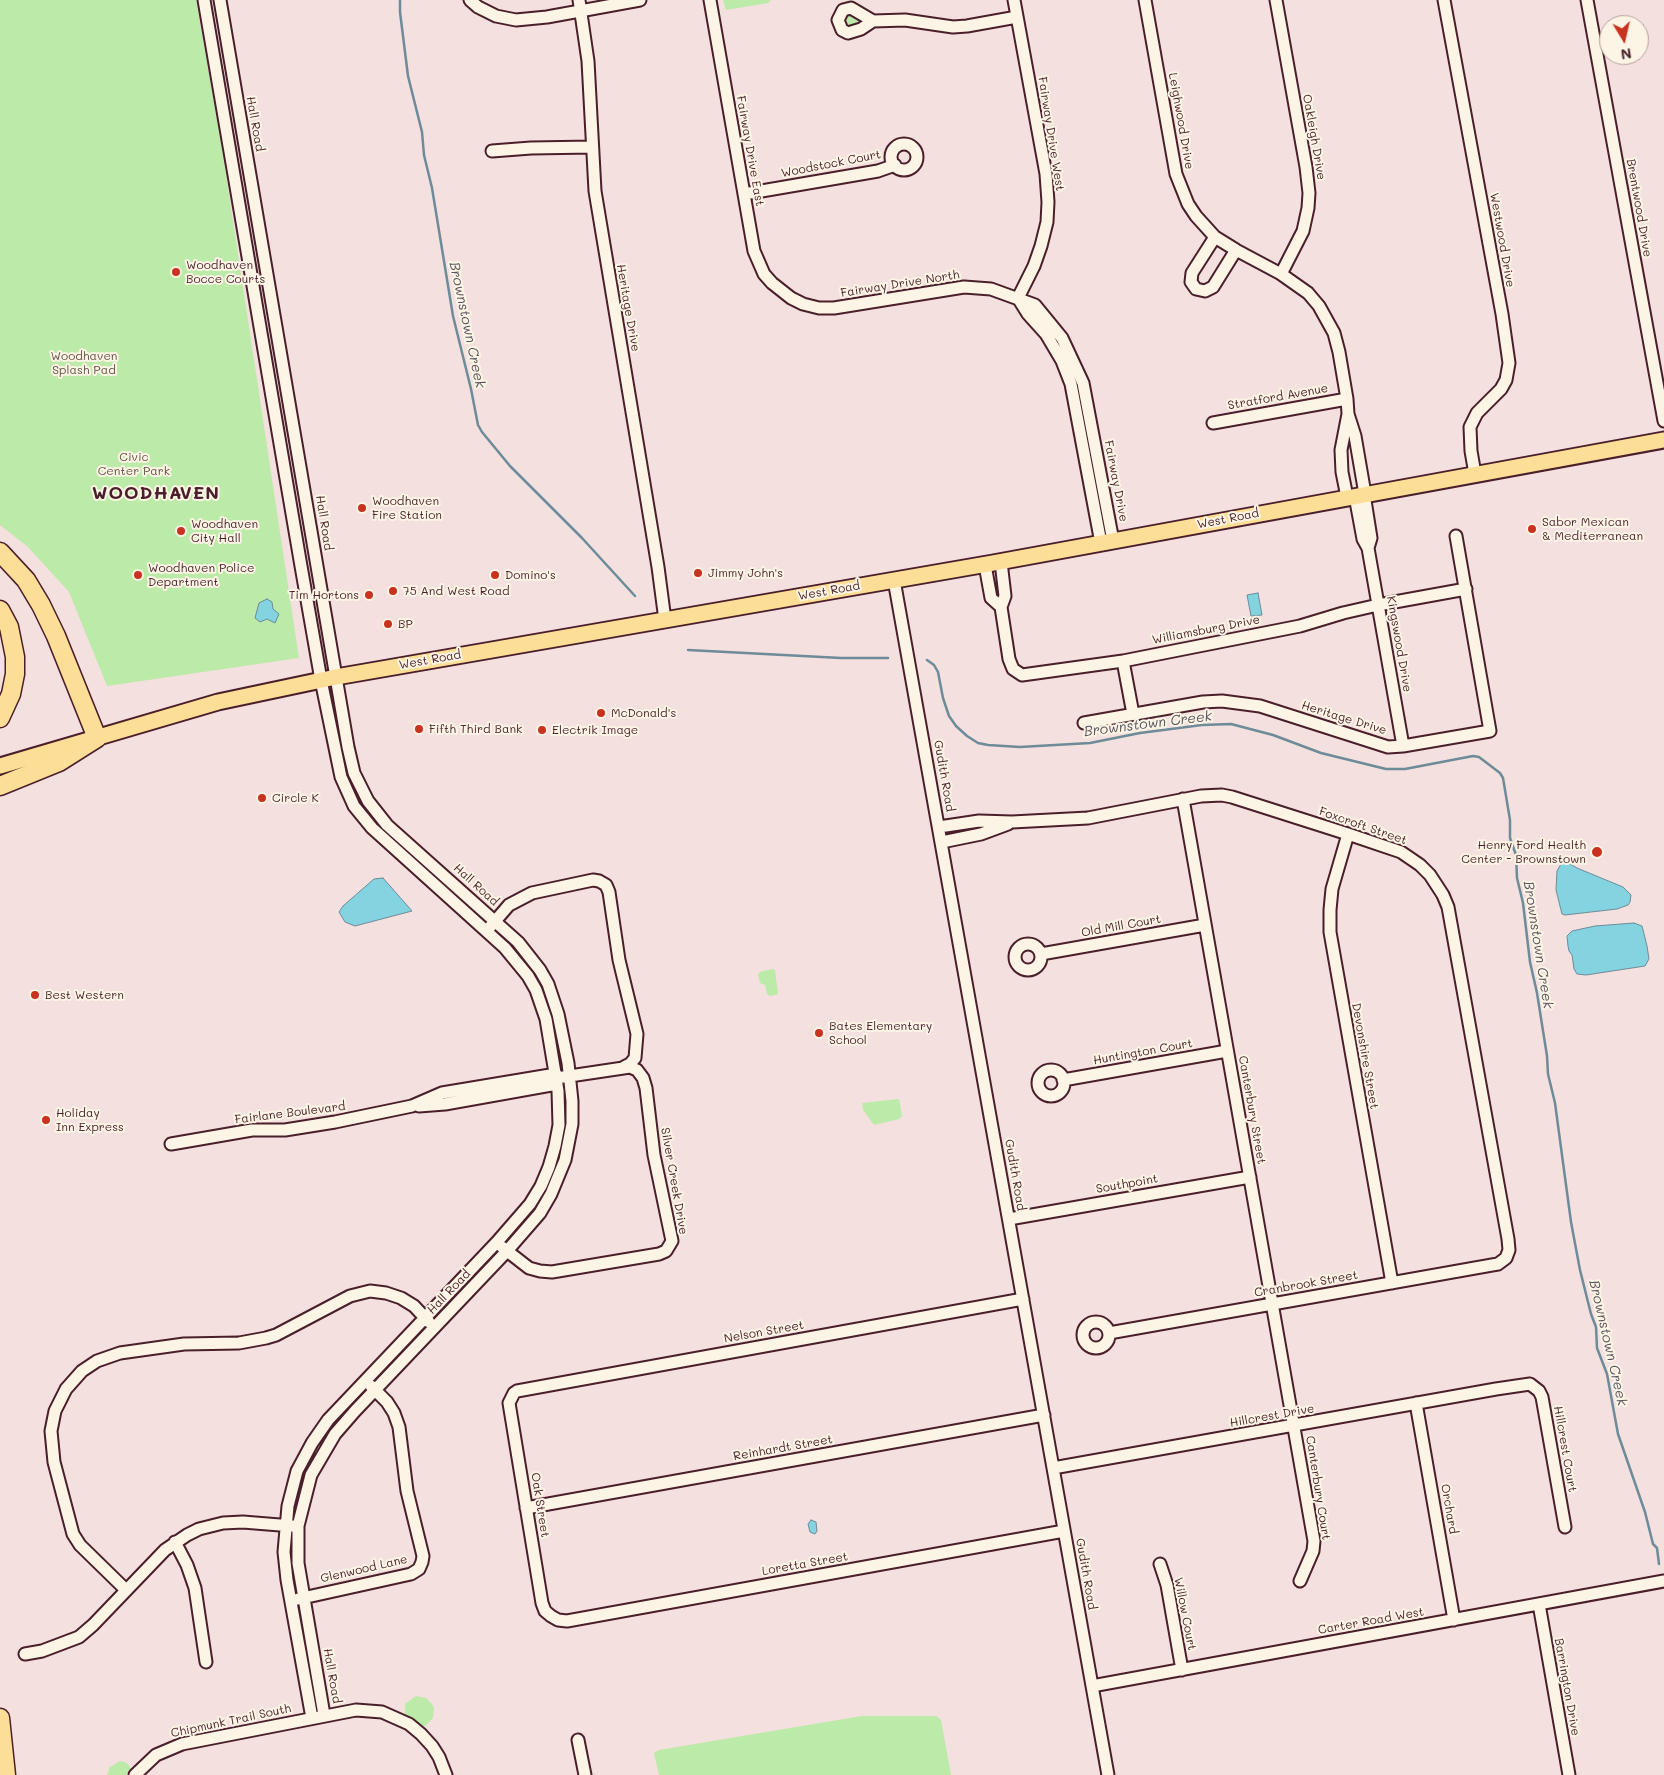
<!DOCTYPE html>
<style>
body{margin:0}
#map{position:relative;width:1664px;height:1775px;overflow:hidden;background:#f4e0de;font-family:Mali,sans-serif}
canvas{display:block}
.north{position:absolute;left:1599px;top:15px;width:50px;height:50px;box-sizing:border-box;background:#fcf5e5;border:1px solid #b59f9b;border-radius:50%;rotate:171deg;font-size:14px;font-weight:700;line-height:20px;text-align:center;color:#4a1f2b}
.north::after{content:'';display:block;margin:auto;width:18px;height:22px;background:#c8321e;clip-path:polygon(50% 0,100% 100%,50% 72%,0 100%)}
</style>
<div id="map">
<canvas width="1664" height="1775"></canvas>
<div class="north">N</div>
</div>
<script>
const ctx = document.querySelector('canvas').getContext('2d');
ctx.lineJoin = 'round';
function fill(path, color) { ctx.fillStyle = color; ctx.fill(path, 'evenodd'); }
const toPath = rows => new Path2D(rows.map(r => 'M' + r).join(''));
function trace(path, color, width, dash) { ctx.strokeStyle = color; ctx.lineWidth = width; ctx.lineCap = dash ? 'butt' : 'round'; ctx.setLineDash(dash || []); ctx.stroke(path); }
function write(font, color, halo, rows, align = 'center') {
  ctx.font = font + ' Mali,sans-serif'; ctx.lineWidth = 4; ctx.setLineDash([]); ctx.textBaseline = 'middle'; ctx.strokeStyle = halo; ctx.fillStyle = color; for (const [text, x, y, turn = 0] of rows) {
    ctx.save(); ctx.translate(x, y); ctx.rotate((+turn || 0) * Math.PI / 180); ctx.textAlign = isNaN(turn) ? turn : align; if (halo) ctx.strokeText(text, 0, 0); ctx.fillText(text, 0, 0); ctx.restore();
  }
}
fill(toPath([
 [0,0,196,0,222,148,299,658,107,686,69,592,28,547,0,525],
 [723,0,771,0,768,3,726,10],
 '844 21a7 7 0 1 1 14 0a7 7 0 1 1-14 0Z',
 [772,969,775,970,778,994,770,996,767,994,765,985,760,983,758,974,760,972],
 [899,1099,902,1116,899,1119,874,1125,863,1110,862,1103],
 [416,1696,426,1698,432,1704,434,1708,433,1718,425,1726,420,1726,405,1715,405,1704],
 [862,1716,936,1716,941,1720,951,1775,659,1775,654,1753,659,1750],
 [120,1761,125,1762,129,1765,131,1769,129,1775,107,1775,110,1767]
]), '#bceaa8');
const water = toPath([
 [1258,593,1262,615,1251,616,1247,595,1258,593],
 [267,599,272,602,273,609,279,614,275,623,267,619,260,622,255,618,259,603,267,599],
 [1567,862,1577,868,1623,887,1631,895,1630,902,1628,905,1617,909,1565,915,1562,914,1556,890,1557,871,1561,864,1567,862],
 [383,878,412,911,355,926,345,922,339,912,343,906,374,879,383,878],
 [1634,923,1642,926,1647,946,1649,959,1645,966,1586,975,1577,974,1574,969,1572,955,1569,951,1568,946,1567,936,1572,931,1595,926,1634,923],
 [811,1520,816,1522,817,1531,815,1534,810,1532,808,1524,811,1520]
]);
fill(water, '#84d3e0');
trace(water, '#6d8b98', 1);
trace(toPath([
 [400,0,400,12,408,76,422,132,424,155,432,188,453,316,471,389,478,425,482,432,510,466,582,538,635,596],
 [688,650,841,658,888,658],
 [927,660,934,665,938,672,943,698,949,716,956,726,967,736,978,743,988,745,1020,747,1090,743,1140,733,1202,725,1231,724,1273,735,1321,753,1386,769,1405,769,1473,756,1479,757,1500,773,1503,778,1510,820,1510,838,1516,855,1517,878,1523,903,1530,962,1537,993,1547,1056,1548,1074,1555,1103,1571,1222,1580,1270,1591,1314,1596,1327,1597,1348,1607,1374,1618,1434,1645,1512,1653,1544,1657,1548,1659,1564]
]), '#6d8b98', 2.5);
const minor = toPath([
 [204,0,301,566,321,680,341,777,354,806,372,828,505,948,528,976,536,990,546,1019,558,1091,559,1125,555,1146,549,1167,541,1186,530,1204,497,1242,328,1420,312,1443,297,1471,288,1506,284,1552,287,1580,312,1718],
 [220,0,348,747,354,773,368,801,387,825,518,942,540,970,548,984,558,1014,568,1063,572,1101,572,1124,565,1160,551,1194,540,1213,507,1251,355,1411,335,1434,311,1475,298,1526,298,1563,324,1715],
 [470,0,478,7,496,16,516,20,547,17,640,0],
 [579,0,588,61,595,191,658,567,665,620],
 [710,0,754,251,764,274,772,283,791,298,803,304,819,308,834,308,964,287,991,289,1035,305,1062,338,1083,383,1113,541],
 [1014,0,1046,174,1048,202,1047,222,1041,246,1034,266,1018,298],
 [1145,0,1176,174,1188,204,1196,216,1215,237,1236,250,1281,274,1308,293,1319,306,1334,333,1339,352,1347,399,1348,414,1341,450,1342,472,1347,497],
 [1276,0,1306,167,1309,193,1308,208,1303,231,1281,274],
 [1444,0,1502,314,1509,363,1506,380,1501,389,1477,413,1470,427,1471,451,1475,474],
 [1587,0,1664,421],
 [873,21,861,29,848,33,842,30,838,20,843,10,851,8,873,21,905,20,953,27,967,26,1017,17],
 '891 157a13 13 0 1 1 26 0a13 13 0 1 1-26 0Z',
 [492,151,531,148,592,147],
 [744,194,878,171,895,165],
 [1215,237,1192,273,1191,282,1196,289,1205,291,1213,287,1236,250],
 [1018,298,1028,314,1046,334,1062,361,1071,384,1101,543],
 [1348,414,1355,436,1365,494],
 [1213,423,1347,399],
 [1364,494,1371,538,1368,548],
 [1355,496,1363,539,1368,548,1403,746],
 [1001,562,1005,596,1001,607,1009,659,1013,669,1022,675,1123,661,1300,626,1343,613,1378,605,1466,589],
 [985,565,991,598,1001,607],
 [894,580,1108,1775],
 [1123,661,1133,714],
 [1084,723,1203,702,1222,701,1260,706,1388,747,1403,746,1490,731,1456,536],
 [1183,799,1314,1541,1313,1551,1300,1581],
 [939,827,979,821,1012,822,1088,818,1201,796,1222,795,1232,797,1348,834,1401,852,1420,865,1430,875,1443,895,1448,907,1508,1239,1509,1250,1506,1258,1498,1264,1492,1265,1109,1333],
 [1348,834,1332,889,1330,910,1330,932,1392,1283],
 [942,842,981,834,1008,824],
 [490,927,509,905,532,893,593,880,599,881,606,885,609,892,619,960,637,1034,635,1058,630,1064,624,1067],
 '1015 957a13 13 0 1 1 26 0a13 13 0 1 1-26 0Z',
 [1041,954,1205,925],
 '1038 1083a13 13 0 1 1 26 0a13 13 0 1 1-26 0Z',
 [1063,1080,1227,1051],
 [419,1106,445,1104,557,1084],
 [171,1144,252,1130,285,1130,335,1122,412,1106,442,1093,556,1074],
 [1009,1219,1250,1177],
 [502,1247,529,1268,540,1271,552,1272,659,1254,666,1251,672,1241,654,1155,646,1088,643,1078,637,1070,630,1067,563,1077],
 [1023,1299,517,1391,514,1393,509,1403,542,1603,545,1611,551,1616,558,1620,567,1621,1064,1531],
 '1083 1335a13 13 0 1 1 26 0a13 13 0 1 1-26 0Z',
 [1416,1403,1454,1620],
 [1053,1468,1496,1389,1530,1384,1539,1391,1542,1397,1565,1527],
 [526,1508,1044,1415],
 [175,1542,187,1565,195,1588,206,1662],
 [1160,1564,1167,1585,1182,1670],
 [126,1590,80,1545,73,1534,54,1462,51,1431,55,1411,66,1389,82,1371,97,1361,120,1353,184,1344,239,1343,266,1338,276,1335,350,1296,370,1291,386,1293,401,1298,414,1306,429,1322],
 [298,1599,411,1574,419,1569,422,1562,423,1556,407,1491,399,1427,394,1413,387,1402,371,1386],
 [1539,1604,1569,1775],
 [25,1654,42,1651,79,1637,93,1625,165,1550,187,1535,199,1529,223,1523,243,1522,292,1526],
 [1092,1686,1664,1581],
 [578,1740,585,1775],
 [135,1775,156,1755,182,1744,356,1710,382,1712,409,1724,421,1734,432,1746,439,1757,446,1775]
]);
const major = toPath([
 [0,766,218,702,336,677,993,563,1664,440]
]);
const highway = toPath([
 [0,552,26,580,41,605,56,636,97,738,59,762,0,786],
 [0,610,9,627,15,657,15,674,11,694,0,718],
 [0,1718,6,1775]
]);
trace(minor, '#4a1f2b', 15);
trace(major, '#4a1f2b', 19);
trace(highway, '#4a1f2b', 21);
trace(minor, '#fcf5e5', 11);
trace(major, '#fdde96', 15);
trace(highway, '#fdde96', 18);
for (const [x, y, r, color] of [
 [176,272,5,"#c8321e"],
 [362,508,5,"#c8321e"],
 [1532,529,5,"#c8321e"],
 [181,531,5,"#c8321e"],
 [698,573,5,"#c8321e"],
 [138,575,5,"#c8321e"],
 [495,575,5,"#c8321e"],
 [393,591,5,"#c8321e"],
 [369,595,5,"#c8321e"],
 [388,624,5,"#c8321e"],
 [601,713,5,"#c8321e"],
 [419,729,5,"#c8321e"],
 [542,730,5,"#c8321e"],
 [262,798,5,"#c8321e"],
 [1597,852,6,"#c8321e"],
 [35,995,5,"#c8321e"],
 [819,1033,5,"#c8321e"],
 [46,1120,5,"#c8321e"]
]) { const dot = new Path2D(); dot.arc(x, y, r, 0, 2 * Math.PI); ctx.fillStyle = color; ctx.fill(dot); trace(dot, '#fcf5e5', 2); }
write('12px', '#4a1f2b', '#fcf5e5', [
 ["Leighwood Drive",1181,121,80],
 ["Hall Road",255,124,80],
 ["Fairway Drive West",1051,134,81],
 ["Oakleigh Drive",1314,137,80],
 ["Fairway Drive East",750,151,80],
 ["Woodstock Court",831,164,-11],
 ["Brentwood Drive",1639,208,80],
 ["Westwood Drive",1502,240,80],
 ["Fairway Drive North",900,284,-9],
 ["Heritage Drive",628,308,80],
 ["Stratford Avenue",1278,397,-10],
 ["Fairway Drive",1116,481,79],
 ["West Road",1228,519,-11],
 ["Hall Road",324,523,81],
 ["West Road",829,591,-10],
 ["Williamsburg Drive",1206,630,-11],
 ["Kingswood Drive",1399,644,80],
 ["West Road",430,660,-10],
 ["Heritage Drive",1344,718,17],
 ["Gudith Road",944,776,80],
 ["Foxcroft Street",1363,826,19],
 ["Hall Road",476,885,42],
 ["Old Mill Court",1121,926,-10],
 ["Huntington Court",1143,1052,-10],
 ["Devonshire Street",1365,1056,80],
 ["Canterbury Street",1252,1110,80],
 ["Fairlane Boulevard",290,1113,-7],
 ["Gudith Road",1015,1175,80],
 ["Silver Creek Drive",674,1181,80],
 ["Southpoint",1127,1184,-10],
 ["Cranbrook Street",1306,1284,-10],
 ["Hall Road",449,1292,-46],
 ["Nelson Street",764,1332,-10],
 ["Hillcrest Drive",1272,1416,-10],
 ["Reinhardt Street",783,1448,-10],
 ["Hillcrest Court",1565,1449,80],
 ["Canterbury Court",1318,1488,81],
 ["Oak Street",540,1505,81],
 ["Orchard",1449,1509,80],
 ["Loretta Street",805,1564,-10],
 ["Glenwood Lane",364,1569,-13],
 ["Gudith Road",1086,1574,80],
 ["Willow Court",1185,1614,79],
 ["Carter Road West",1371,1621,-10],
 ["Hall Road",332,1676,80],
 ["Barrington Drive",1567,1687,80],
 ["Chipmunk Trail South",231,1721,-12]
]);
write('12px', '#4a1f2b', '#fcf5e5', [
 ["Woodhaven",186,265],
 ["Bocce Courts",186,279],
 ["Woodhaven",372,501],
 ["Fire Station",372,515],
 ["Sabor Mexican",1542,522],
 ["& Mediterranean",1542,536],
 ["Woodhaven",191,524],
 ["City Hall",191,538],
 ["Woodhaven Police",148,568],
 ["Department",148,582],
 ["Jimmy John's",708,573],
 ["Domino's",505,575],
 ["75 And West Road",403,591],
 ["Tim Hortons",359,595,"right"],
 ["BP",398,624],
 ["McDonald's",611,713],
 ["Fifth Third Bank",429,729],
 ["Electrik Image",552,730],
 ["Circle K",272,798],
 ["Henry Ford Health",1586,845,"right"],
 ["Center - Brownstown",1586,859,"right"],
 ["Best Western",45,995],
 ["Bates Elementary",829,1026],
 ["School",829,1040],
 ["Holiday",56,1113],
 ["Inn Express",56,1127]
], 'left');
write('12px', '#66524a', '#fcf5e5', [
 ["Woodhaven",84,356],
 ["Splash Pad",84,370],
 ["Civic",134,457],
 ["Center Park",134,471]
]);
write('italic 14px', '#5b5561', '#fcf5e5', [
 ["Brownstown Creek",467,325,78],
 ["Brownstown Creek",1148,724,-7],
 ["Brownstown Creek",1538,945,81],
 ["Brownstown Creek",1608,1343,77]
]);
ctx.letterSpacing = '1px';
write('bold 18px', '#4a1f2b', '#fcf5e5', [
 ["WOODHAVEN",156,493]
]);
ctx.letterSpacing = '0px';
</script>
